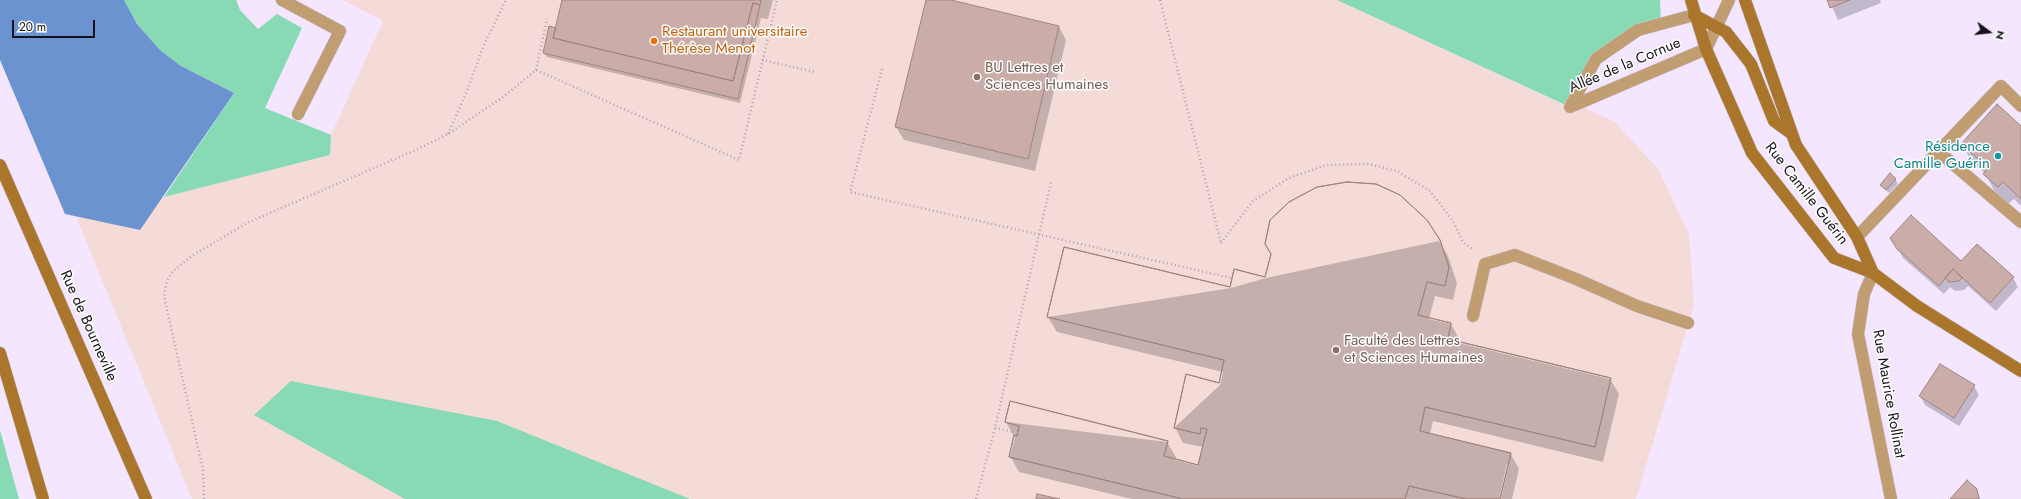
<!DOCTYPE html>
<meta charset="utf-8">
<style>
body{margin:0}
#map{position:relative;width:2021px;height:499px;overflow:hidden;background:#f3e6fe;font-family:Jost,sans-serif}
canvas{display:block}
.north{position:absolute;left:1969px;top:12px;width:40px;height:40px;-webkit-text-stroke:3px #fff;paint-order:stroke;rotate:105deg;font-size:11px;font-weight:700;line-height:16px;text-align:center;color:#17131b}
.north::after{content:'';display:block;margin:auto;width:14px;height:18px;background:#17131b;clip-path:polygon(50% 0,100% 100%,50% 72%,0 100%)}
.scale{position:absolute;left:12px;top:20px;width:83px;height:18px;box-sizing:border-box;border:2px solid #17131b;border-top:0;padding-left:5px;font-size:12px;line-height:14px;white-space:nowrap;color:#17131b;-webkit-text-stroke:3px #fff;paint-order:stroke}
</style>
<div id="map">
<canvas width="2021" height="499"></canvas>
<div class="north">N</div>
<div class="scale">20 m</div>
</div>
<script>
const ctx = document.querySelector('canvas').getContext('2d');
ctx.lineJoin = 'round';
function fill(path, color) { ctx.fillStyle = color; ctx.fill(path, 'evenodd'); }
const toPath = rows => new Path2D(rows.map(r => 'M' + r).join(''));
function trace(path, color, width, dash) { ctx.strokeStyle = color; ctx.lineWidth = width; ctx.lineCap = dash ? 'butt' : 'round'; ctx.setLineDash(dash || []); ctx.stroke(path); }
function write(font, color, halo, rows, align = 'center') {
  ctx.font = font + ' Jost,sans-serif'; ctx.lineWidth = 3; ctx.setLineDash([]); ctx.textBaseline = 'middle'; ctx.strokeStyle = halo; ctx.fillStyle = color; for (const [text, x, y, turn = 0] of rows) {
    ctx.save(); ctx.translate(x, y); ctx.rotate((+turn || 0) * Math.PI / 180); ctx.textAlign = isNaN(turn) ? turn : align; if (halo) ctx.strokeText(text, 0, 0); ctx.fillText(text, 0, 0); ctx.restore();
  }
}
fill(toPath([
 [343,0,1337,0,1569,107,1572,102,1615,122,1658,169,1689,234,1694,305,1636,499,192,499,77,219,330,155,331,135,383,21]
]), '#f5dbd7');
fill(toPath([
 [124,0,236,0,240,10,258,29,277,14,302,28,265,108,331,135,330,155,164,197,234,93,181,66,160,50,137,24],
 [1337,0,1660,0,1661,24,1596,59,1570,107],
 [291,381,497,421,690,499,405,499,254,415],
 [0,430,19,499,0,499]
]), '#87dab4');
fill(toPath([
 [0,0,124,0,137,24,160,50,181,66,234,93,140,230,65,214,0,60]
]), '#6b93cf');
fill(toPath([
 [565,0,773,0,768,19,761,18,740,103,547,57,544,53,555,29],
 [927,0,947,0,1059,27,1066,40,1035,171,904,140,896,127],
 [1829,0,1880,0,1881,3,1838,20],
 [2021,128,2021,206,2014,199,2008,204,1995,192,1985,173,1972,162,1962,144],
 [1895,179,1898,184,1889,193,1881,185],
 [1439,241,1448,256,1457,283,1453,300,1435,296,1429,319,1451,324,1459,339,1459,343,1610,379,1619,394,1603,462,1433,421,1430,434,1510,453,1519,469,1512,499,1501,499,1509,464,1507,464,1499,499,1132,499,1019,472,1010,456,1015,438,1006,422,1167,442,1176,457,1175,460,1198,466,1203,447,1183,443,1175,427,1220,385,1223,372,1057,332,1048,317,1231,288,1266,278],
 [1897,247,1962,262,2013,278,2018,287,1996,311,1968,286,1964,290,1955,291,1950,287,1944,294,1903,258],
 [1974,386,1979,395,1959,426,1925,405,1920,396],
 [1977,489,1980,499,1952,499]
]), '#0003');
const building = toPath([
 [562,0,761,0,760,5,753,3,733,81,553,38,562,0],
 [926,0,951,0,1059,26,1028,159,895,127,926,0],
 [1827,0,1850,0,1830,8,1827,0],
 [753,3,760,5,738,99,543,53,549,26,556,28,553,38,733,81,753,3],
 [1997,104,2021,126,2021,199,2003,182,1998,187,1983,174,1988,168,1961,144,1997,104],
 [1890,173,1896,179,1886,190,1880,185,1890,173],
 [1347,182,1376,184,1400,195,1427,220,1440,240,1449,267,1445,286,1427,282,1418,315,1451,323,1448,339,1611,378,1595,447,1425,407,1420,431,1511,453,1500,499,1466,499,1409,486,1405,499,1183,499,1009,457,1014,435,1017,436,1019,426,1005,422,1010,401,1168,441,1164,456,1198,465,1207,429,1201,428,1200,434,1174,428,1186,374,1219,383,1224,360,1047,317,1064,247,1230,287,1234,269,1265,277,1271,254,1265,244,1270,220,1289,202,1317,187,1347,182],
 [1347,182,1376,184,1400,195,1427,220,1440,240,1449,267,1445,286,1427,282,1418,315,1451,323,1448,339,1611,378,1595,447,1425,407,1420,431,1511,453,1500,499,1466,499,1409,486,1405,499,1183,499,1009,457,1014,435,1017,436,1019,426,1005,422,1010,401,1168,441,1164,456,1198,465,1207,429,1201,428,1200,434,1174,428,1186,374,1219,383,1224,360,1047,317,1064,247,1230,287,1234,269,1265,277,1271,254,1265,244,1270,220,1289,202,1317,187,1347,182],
 [1911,215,1961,261,1977,244,2014,277,1990,303,1953,269,1939,286,1897,249,1890,238,1911,215],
 [1953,269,1962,278,1959,281,1949,282,1945,278,1953,269],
 [1940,364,1975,385,1954,418,1919,396,1940,364],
 [1967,480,1977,489,1979,499,1950,499,1967,480],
 [1037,494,1060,499,1036,499,1037,494]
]);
fill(building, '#caaca8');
trace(building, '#a18480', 1);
const lane = toPath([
 [282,0,340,31,298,114],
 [1694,15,1638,30,1596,59,1570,107,1706,49,1729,0],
 [1939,152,2021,222],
 [1857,237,2001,86,2021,106],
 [1473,316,1485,264,1515,255,1576,279,1637,306,1688,323]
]);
const street = toPath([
 [1873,273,1864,294,1858,334,1891,499]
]);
const secondary = toPath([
 [1691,0,1706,49,1752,153,1834,258,1873,273,1917,306,2021,371],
 [1745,0,1796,145,1857,237,1873,273],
 [1694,15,1726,32,1751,64,1774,121,1792,134],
 [0,165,146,499],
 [0,353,43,499]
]);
trace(lane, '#d0c4da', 13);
trace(street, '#d0c4da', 13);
trace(secondary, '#d0c4da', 13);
trace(toPath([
 [1160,0,1221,243],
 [762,60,815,72],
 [882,69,850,192,1232,278],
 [536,70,547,19],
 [448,134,467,91,483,47,506,0],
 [1221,243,1253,201,1289,178,1326,165,1368,164,1397,171,1430,191,1453,221,1463,242,1472,249],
 [995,428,1014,432],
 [204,499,203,470,164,296,166,284,172,272,193,255,249,222,418,149,448,134,503,97,536,70,739,160,777,0],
 [976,499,995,428,1051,182]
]), '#ada3b6', 2.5, [1, 3]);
trace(lane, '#c19d72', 12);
trace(street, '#c19d72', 12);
trace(secondary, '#aa762c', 12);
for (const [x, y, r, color] of [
 [654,41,4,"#e8710a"],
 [977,77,4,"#8d6e63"],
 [1998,156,4,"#0f9aa8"],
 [1336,350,4,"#8d6e63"]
]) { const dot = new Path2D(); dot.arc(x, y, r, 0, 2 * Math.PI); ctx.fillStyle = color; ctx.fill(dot); trace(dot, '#fff', 1.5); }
write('15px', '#c56008', '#fff', [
 ["Restaurant universitaire",662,32],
 ["Thérèse Menot",662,49]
], 'left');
write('15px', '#17131b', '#fff', [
 ["Allée de la Cornue",1625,66,-23],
 ["Rue Camille Guérin",1806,194,52],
 ["Rue de Bourneville",88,326,66],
 ["Rue Maurice Rollinat",1888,394,80]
]);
write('15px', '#785e54', '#fff', [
 ["BU Lettres et",985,68],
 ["Sciences Humaines",985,85],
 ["Faculté des Lettres",1344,341],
 ["et Sciences Humaines",1344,358]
], 'left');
write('15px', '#0d838f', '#fff', [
 ["Résidence",1990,147],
 ["Camille Guérin",1990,164]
], 'right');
</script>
